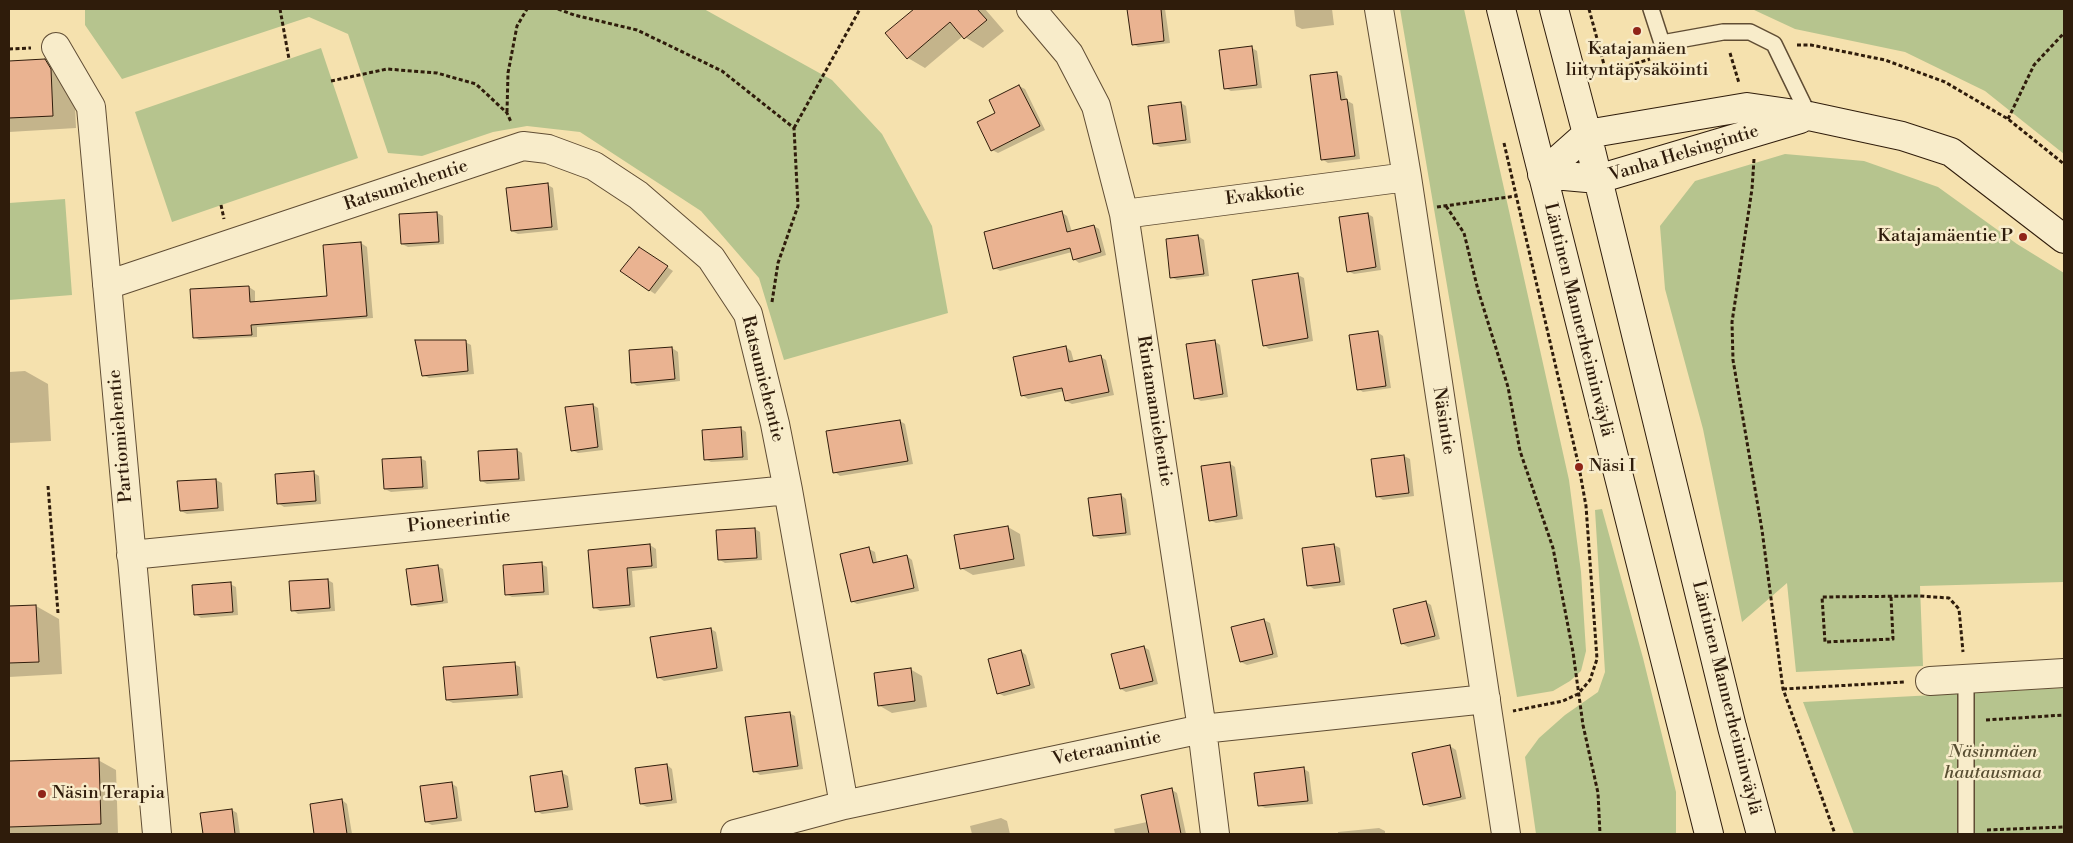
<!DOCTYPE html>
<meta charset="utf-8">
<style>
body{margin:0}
#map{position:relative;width:2073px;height:843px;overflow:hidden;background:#f5e1ae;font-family:"Libre Bodoni",serif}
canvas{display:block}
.frame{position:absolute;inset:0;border:10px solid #2f1c0b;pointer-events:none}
</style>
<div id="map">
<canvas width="2073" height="843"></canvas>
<div class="frame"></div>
</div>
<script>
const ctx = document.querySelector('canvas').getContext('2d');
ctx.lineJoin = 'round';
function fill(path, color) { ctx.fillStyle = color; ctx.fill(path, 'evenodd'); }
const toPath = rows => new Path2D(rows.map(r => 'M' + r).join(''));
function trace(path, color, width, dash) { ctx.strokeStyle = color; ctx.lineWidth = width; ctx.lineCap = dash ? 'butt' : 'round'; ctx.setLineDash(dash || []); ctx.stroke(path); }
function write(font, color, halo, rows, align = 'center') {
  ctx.font = font + ' "Libre Bodoni",serif'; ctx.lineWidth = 5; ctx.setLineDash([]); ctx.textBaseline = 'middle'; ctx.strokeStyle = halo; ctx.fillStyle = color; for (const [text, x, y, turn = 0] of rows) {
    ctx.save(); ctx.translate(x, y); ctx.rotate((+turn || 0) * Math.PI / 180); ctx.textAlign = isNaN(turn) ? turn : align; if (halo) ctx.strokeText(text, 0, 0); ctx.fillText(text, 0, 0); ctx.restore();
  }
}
fill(toPath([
 [85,9,704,9,832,80,882,134,932,226,948,313,784,360,759,278,701,211,580,132,527,126,493,132,422,156,388,153,348,34,309,17,122,79,85,25],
 [1400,9,1464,9,1569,480,1581,572,1586,651,1581,671,1570,681,1553,691,1517,697],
 [1752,9,2064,9,2064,154,1985,91,1905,52,1795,29],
 [321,48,358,158,172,222,135,112],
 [1785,154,1864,161,1938,187,2017,244,2064,273,2064,582,1920,586,1923,666,1796,672,1787,583,1742,622,1703,429,1665,289,1660,226,1695,181],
 [65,199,72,295,9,300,9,203],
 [1602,509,1643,658,1676,792,1676,834,1536,834,1525,757,1539,738,1565,715,1598,692,1605,672,1595,510],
 [2064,688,2064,834,1854,834,1803,702]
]), '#b6c48e');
fill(toPath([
 [916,9,985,9,1004,31,983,48,963,36,925,68,908,58,887,33],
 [1128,9,1165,9,1170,43,1138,47,1133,44],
 [1294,9,1332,9,1334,25,1302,29,1296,26],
 [1252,48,1257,51,1262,88,1231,91,1225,88],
 [45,60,68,74,74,84,76,128,9,132,9,62],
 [1336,73,1342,76,1346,100,1353,104,1360,159,1328,163,1322,159],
 [1019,86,1025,89,1045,130,998,153,992,150,997,113],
 [1181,103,1186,106,1191,143,1160,147,1154,144],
 [548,185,553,188,558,230,518,234,512,231],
 [1061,212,1067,216,1072,232,1094,226,1099,229,1106,255,1079,263,1074,259,1072,252,1000,271,995,268],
 [437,213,443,216,444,244,408,247,402,244],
 [1368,214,1373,217,1381,270,1354,274,1348,271],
 [1198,236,1204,240,1209,276,1177,280,1171,277],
 [361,243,367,247,373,318,257,327,257,337,199,340,194,337,249,287,255,291,255,303,328,298],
 [645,252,673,271,655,294,649,290],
 [1298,275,1304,278,1313,341,1269,349,1264,345],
 [1377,332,1383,336,1391,388,1363,392,1358,389],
 [1214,341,1220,345,1228,397,1201,401,1195,398],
 [465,342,471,345,474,374,429,378,423,375],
 [1066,347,1071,351,1074,362,1101,357,1106,360,1114,395,1072,404,1066,401,1064,391,1028,399,1022,395],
 [672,348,678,352,680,381,637,386,632,382],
 [25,371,48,384,51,441,9,443,9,372],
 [593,405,598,408,603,450,578,453,572,450],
 [900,421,905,424,913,464,840,476,835,472],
 [740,428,746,432,748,460,711,462,705,459],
 [517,450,522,453,525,481,487,484,482,481],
 [1404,456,1410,459,1414,496,1383,500,1377,496],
 [420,458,426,461,428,489,391,492,385,489],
 [1229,463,1235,467,1243,519,1216,523,1210,520],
 [314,473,319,476,321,504,284,507,278,503],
 [216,480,222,483,224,511,187,514,181,511,179,483],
 [1121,495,1126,499,1131,535,1100,539,1094,536],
 [1008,527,1020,534,1025,566,973,575,961,568],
 [755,529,760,532,762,560,725,563,720,560],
 [650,545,656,549,657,568,632,571,635,607,600,611,594,607,589,551],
 [1334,545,1340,548,1345,585,1314,589,1308,585,1303,549],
 [869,549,875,552,877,563,907,556,912,560,919,591,857,604,852,601],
 [541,564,547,567,549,595,512,597,506,594],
 [437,566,443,569,448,603,418,607,412,604],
 [328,580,333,583,335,611,298,614,293,610],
 [230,584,236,587,238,615,201,618,195,614],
 [1426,602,1431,605,1440,639,1408,647,1403,644],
 [36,606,59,619,62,674,9,677,9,607],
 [1264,620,1270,623,1278,657,1247,665,1241,662],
 [711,629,716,632,723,671,664,681,658,677],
 [1144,647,1149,650,1158,684,1126,692,1121,689],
 [1021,651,1026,655,1035,688,1004,696,998,693],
 [514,664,520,667,523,698,453,703,447,700],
 [910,669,922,676,927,707,892,713,880,706],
 [789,713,795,716,803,769,760,775,754,771],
 [1450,746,1456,750,1466,799,1430,807,1424,804],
 [98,760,116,770,118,834,9,834,9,762],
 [667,765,672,769,677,803,647,807,641,804],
 [1304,769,1309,772,1313,804,1265,808,1259,805],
 [562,773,568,776,573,810,542,814,536,811],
 [451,783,457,787,462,821,432,825,426,822],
 [1172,790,1177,793,1186,834,1115,834,1114,829,1147,822],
 [342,800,347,804,352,834,316,834,312,805],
 [232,810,237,813,240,834,204,834,202,814],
 [1001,818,1007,821,1010,834,972,834,970,826],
 [1379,828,1385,831,1385,834,1338,834,1338,832]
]), '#0003');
const building = toPath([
 [914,9,977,9,987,20,964,39,950,22,907,59,885,33,914,9],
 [1127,9,1161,9,1164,41,1132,45,1127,9],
 [1252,46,1257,85,1224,89,1219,50,1252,46],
 [45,59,51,69,53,116,9,118,9,61,45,59],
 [1337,72,1341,100,1347,99,1355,156,1321,160,1310,75,1337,72],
 [1019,85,1040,126,991,151,977,122,995,113,989,100,1019,85],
 [1181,102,1186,140,1153,144,1148,106,1181,102],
 [548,183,552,227,511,231,506,188,548,183],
 [1062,211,1067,232,1094,225,1101,252,1073,260,1070,248,993,269,984,232,1062,211],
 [437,212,439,242,401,244,399,214,437,212],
 [1368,213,1376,267,1347,272,1339,217,1368,213],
 [1198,235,1204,274,1170,278,1166,239,1198,235],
 [361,242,367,316,251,325,252,335,193,338,190,289,249,286,250,302,327,296,323,245,361,242],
 [639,247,668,266,649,291,620,271,639,247],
 [1298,273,1308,338,1263,346,1252,280,1298,273],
 [1378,331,1386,386,1357,390,1349,335,1378,331],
 [415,340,466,340,468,371,422,376,415,340],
 [1215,340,1223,394,1194,399,1186,344,1215,340],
 [1066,346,1069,362,1101,355,1109,392,1065,401,1062,388,1021,396,1013,357,1066,346],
 [672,347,675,379,631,383,629,350,672,347],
 [593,404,598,447,571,451,565,407,593,404],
 [900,420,908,461,833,473,826,431,900,420],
 [741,427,743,457,704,460,702,430,741,427],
 [517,449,519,479,480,481,478,451,517,449],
 [1404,455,1409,493,1376,497,1371,459,1404,455],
 [421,457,423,487,384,489,382,459,421,457],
 [1230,462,1237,516,1209,521,1201,466,1230,462],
 [314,471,316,501,277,504,275,474,314,471],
 [216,479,218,508,180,511,177,481,216,479],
 [1121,494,1126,533,1093,536,1088,498,1121,494],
 [1008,526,1014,559,960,569,954,535,1008,526],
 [755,528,757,558,718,560,716,530,755,528],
 [650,544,652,566,627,568,630,605,593,608,588,550,650,544],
 [1334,544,1340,582,1307,586,1302,548,1334,544],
 [869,547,873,563,907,555,914,588,851,602,840,554,869,547],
 [542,562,544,592,505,595,503,565,542,562],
 [438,565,443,601,411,605,406,569,438,565],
 [328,579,330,608,291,611,289,581,328,579],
 [231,582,233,612,194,615,192,585,231,582],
 [1426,601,1435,636,1401,644,1393,609,1426,601],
 [36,605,39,662,9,663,9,606,36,605],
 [1264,619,1273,654,1240,662,1231,627,1264,619],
 [711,628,717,668,657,678,650,637,711,628],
 [1144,646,1153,681,1120,689,1111,654,1144,646],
 [1021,650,1030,685,997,694,988,659,1021,650],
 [515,662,518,695,446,700,443,667,515,662],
 [911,668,915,701,878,706,874,673,911,668],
 [790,712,798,766,753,772,745,717,790,712],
 [1450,745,1461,797,1423,805,1412,753,1450,745],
 [99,758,101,824,9,827,9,761,99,758],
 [667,764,672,800,640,804,635,768,667,764],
 [1304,767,1308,801,1258,806,1254,773,1304,767],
 [562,771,568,807,535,812,530,776,562,771],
 [452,782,457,818,425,822,420,786,452,782],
 [1172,788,1181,834,1149,834,1141,795,1172,788],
 [342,799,347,834,314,834,310,804,342,799],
 [232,809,235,834,203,834,200,813,232,809]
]);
fill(building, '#eab391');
trace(building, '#2f1c0b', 1);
const lane = toPath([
 [1651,9,1662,43,1723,32,1750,32,1774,44,1809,116],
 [1966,680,1966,834]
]);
const street = toPath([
 [1031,9,1069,54,1096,106,1124,214,1202,729,1215,834],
 [1379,9,1407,177,1506,834],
 [56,47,91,107,157,834],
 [1124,214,1407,177],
 [107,285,523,146,548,149,594,166,638,195,711,258,748,314,775,424,788,490,844,805],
 [131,555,788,490],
 [1930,681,2064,673],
 [735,834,844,805,1202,729,1486,699]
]);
const secondary = toPath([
 [1501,9,1709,834],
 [1554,9,1587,134,1732,727,1761,834],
 [1542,174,1587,134,1747,107,1809,116,1902,136,1951,152,2064,239],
 [1542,174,1598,179,1800,119]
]);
trace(lane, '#604d34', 18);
trace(street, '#604d34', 30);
trace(secondary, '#2f1c0b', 30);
trace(toPath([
 [280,9,289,59],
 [558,9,574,15,637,30,722,71,794,128,798,206,778,263,772,302],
 [1589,9,1606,72],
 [1797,45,1811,45,1885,60,1945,82,2008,119,2064,164],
 [9,49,31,48],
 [1730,53,1739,83],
 [1598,75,1650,59],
 [331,81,387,69,437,73,476,84,507,113,511,122],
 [507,112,508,73,517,26,527,9],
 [2008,119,2034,65,2064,33],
 [794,128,860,9],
 [1504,143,1579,467,1586,506,1597,659,1590,680,1578,694,1563,701,1513,711],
 [1754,159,1752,189,1732,322,1733,360,1762,530,1783,689,1835,834],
 [221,205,224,219],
 [1446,206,1464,233,1478,290,1508,387,1520,451,1553,548,1573,652,1583,725,1598,793,1600,834],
 [1437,207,1516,196],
 [48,486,58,613],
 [1891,597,1893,639,1825,642,1822,597,1920,596,1949,598,1959,609,1963,652],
 [1783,689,1904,682],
 [1986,720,2064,715],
 [1987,830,2064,827]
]), '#2f1c0b', 3, [4, 2.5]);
trace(lane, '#f8ecca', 15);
trace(street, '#f8ecca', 28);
trace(secondary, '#f8ecca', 28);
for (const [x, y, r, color] of [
 [1637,31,5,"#8f2418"],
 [2023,237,5,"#8f2418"],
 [1579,467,5,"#8f2418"],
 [42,794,5,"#8f2418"]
]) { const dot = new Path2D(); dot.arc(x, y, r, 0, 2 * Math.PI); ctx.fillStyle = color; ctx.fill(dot); trace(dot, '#f8ecca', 2); }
write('18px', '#2f1c0b', '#f8ecca', [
 ["Katajamäen",1637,50,"center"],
 ["liityntäpysäköinti",1637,71,"center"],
 ["Katajamäentie P",2013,237,"right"],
 ["Näsi I",1589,467],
 ["Näsin Terapia",52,794]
], 'left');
write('18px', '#2f1c0b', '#f8ecca', [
 ["Vanha Helsingintie",1684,154,-17],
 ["Ratsumiehentie",406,186,-18],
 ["Evakkotie",1265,195,-7],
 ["Läntinen Mannerheiminväylä",1578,320,76],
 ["Ratsumiehentie",762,379,76],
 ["Rintamamiehentie",1154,411,81],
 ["Näsintie",1443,421,81],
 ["Partiomiehentie",121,436,-95],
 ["Pioneerintie",459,522,-6],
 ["Läntinen Mannerheiminväylä",1726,698,76],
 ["Veteraanintie",1107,749,-12]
]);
write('italic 18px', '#584e32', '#f8ecca', [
 ["Näsinmäen",1993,753],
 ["hautausmaa",1993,774]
]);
</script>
